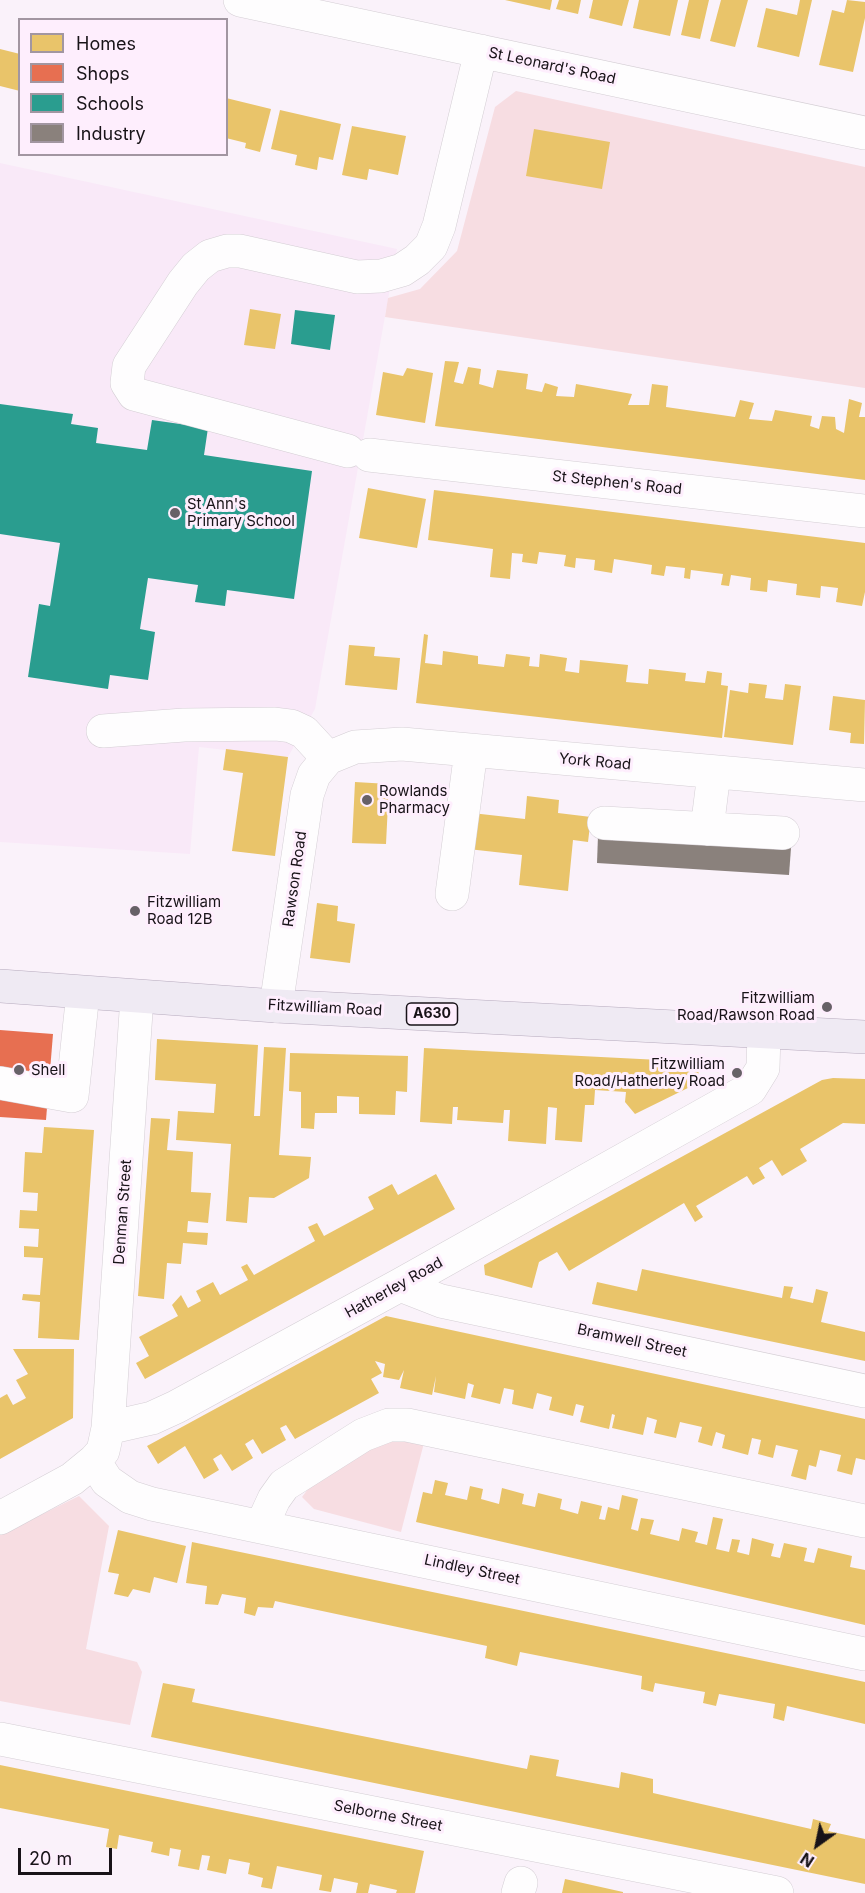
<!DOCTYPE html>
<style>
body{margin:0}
#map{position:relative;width:865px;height:1893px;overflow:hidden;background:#faf2fa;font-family:Inter,sans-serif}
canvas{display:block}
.legend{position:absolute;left:18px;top:18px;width:210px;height:138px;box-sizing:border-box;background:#feeefd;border:2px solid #a296a1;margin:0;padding:8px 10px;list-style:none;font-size:18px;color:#181318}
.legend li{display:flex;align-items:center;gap:12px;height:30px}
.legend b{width:30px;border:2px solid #a296a1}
.north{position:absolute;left:787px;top:1815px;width:60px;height:60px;-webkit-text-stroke:4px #feeefd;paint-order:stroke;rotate:213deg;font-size:16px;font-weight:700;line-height:24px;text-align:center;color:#181318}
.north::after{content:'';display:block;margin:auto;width:21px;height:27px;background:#181318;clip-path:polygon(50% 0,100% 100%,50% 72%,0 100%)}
.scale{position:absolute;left:18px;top:1848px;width:94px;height:27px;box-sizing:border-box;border:3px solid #181318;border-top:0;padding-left:8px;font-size:18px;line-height:21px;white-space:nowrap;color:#181318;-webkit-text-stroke:4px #feeefd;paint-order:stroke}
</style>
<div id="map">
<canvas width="865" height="1893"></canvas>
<ul class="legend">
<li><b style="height:16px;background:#e9c46a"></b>Homes</li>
<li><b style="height:16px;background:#e76f51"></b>Shops</li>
<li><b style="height:16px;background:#2a9d8f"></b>Schools</li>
<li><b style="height:16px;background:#8a817c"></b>Industry</li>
</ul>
<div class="north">N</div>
<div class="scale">20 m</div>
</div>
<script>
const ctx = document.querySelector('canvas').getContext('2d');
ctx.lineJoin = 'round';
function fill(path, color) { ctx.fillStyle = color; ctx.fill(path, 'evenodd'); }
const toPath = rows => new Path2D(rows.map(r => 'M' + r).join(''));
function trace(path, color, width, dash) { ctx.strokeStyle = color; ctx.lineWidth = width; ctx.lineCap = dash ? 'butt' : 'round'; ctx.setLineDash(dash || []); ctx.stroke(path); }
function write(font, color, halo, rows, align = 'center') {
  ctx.font = font + ' Inter,sans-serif'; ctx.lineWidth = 6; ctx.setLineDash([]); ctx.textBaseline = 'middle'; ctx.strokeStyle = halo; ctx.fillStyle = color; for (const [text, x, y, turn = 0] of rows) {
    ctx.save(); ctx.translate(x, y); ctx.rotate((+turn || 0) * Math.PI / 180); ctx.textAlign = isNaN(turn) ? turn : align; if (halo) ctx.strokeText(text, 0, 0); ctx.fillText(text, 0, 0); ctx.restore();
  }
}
fill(toPath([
 [0,163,397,249,315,709,288,757,199,747,190,854,0,842]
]), '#f9e9f8');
fill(toPath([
 [516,91,865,167,865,388,385,317,388,298,420,289,457,251,495,107],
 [397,1433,425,1439,401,1532,314,1509,302,1497,311,1485],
 [79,1496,109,1526,86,1649,137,1662,142,1672,130,1725,0,1701,0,1535]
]), '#f7dde2');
fill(toPath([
 [505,0,552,0,550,10],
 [559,0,581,0,578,14,556,9],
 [593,0,629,0,622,26,589,18],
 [639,0,678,0,670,36,633,28],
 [689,0,709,0,700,39,681,35],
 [721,0,748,0,735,47,710,41],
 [800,0,812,0,799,57,757,47,766,8,797,15],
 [847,0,865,2,865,18,853,72,819,65,832,10,844,13],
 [0,49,20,54,20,91,0,86],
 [226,98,271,109,260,152,245,148,246,143,226,138],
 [280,110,341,124,333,160,319,157,317,170,295,165,297,155,271,149],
 [352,126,406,136,398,175,369,169,367,180,342,175],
 [534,129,610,142,602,189,526,176],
 [250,309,281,314,275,349,244,345],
 [445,361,459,362,454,382,463,384,468,367,481,369,479,384,493,388,497,370,528,374,526,389,542,392,545,383,558,387,556,396,574,397,576,384,632,394,628,405,649,405,652,384,668,386,666,407,735,417,740,400,754,403,749,419,772,421,775,410,812,416,810,426,819,429,822,416,835,417,836,429,844,433,849,399,862,403,859,417,865,417,865,480,435,426],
 [407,368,433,373,425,423,376,415,383,372,403,376],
 [368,488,426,499,417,548,359,538],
 [434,490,865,543,865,592,862,606,836,602,838,588,821,586,820,598,796,595,797,584,768,580,767,592,750,590,751,578,731,575,729,586,721,585,723,574,691,570,690,579,684,578,685,568,666,566,664,576,651,574,652,565,614,559,612,573,594,570,595,560,576,558,575,568,564,566,566,555,539,552,537,564,522,562,523,554,512,553,510,579,490,577,493,549,428,540],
 [424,634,428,635,425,663,442,665,443,651,478,656,478,664,504,667,506,654,530,657,529,666,539,667,540,654,567,658,565,671,579,673,580,660,628,665,626,682,648,684,649,669,686,673,685,681,705,683,707,671,722,673,721,685,728,686,722,738,416,703],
 [349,645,375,647,374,656,400,658,397,690,345,685],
 [749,683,767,685,765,698,783,700,785,684,801,686,793,745,724,737,730,690,748,693],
 [833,696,865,700,864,744,850,743,851,733,829,730],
 [226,749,288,757,275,856,232,851,243,773,223,770],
 [355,782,389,784,386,844,352,843],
 [527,796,559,800,558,813,591,817,588,842,573,840,568,891,519,885,522,855,468,849,472,813,525,819],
 [317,903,338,906,337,921,355,924,350,963,310,958],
 [157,1039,258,1045,254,1116,260,1116,264,1047,286,1048,279,1155,311,1157,309,1178,274,1198,249,1197,247,1223,226,1221,231,1144,176,1140,178,1111,214,1113,216,1084,155,1080],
 [424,1048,699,1062,698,1083,635,1114,625,1102,626,1092,595,1090,594,1105,585,1105,582,1142,555,1140,557,1108,548,1107,546,1144,508,1141,510,1110,504,1110,503,1123,457,1120,458,1107,453,1107,452,1124,420,1122],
 [290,1053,408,1056,407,1092,396,1091,395,1115,359,1114,359,1097,337,1096,337,1113,315,1113,314,1129,301,1128,301,1092,289,1091],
 [833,1078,865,1079,865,1124,843,1123,800,1149,807,1161,782,1176,772,1160,759,1168,765,1178,753,1185,747,1176,696,1206,703,1217,695,1222,684,1203,569,1271,557,1252,539,1262,532,1288,485,1275,484,1265,822,1080],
 [151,1118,170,1119,167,1150,193,1152,191,1192,211,1193,208,1223,188,1221,187,1232,208,1233,207,1245,183,1243,181,1264,167,1263,164,1299,138,1296],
 [44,1127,94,1130,79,1340,38,1338,40,1302,22,1300,23,1294,40,1295,43,1258,24,1257,24,1246,38,1247,39,1229,19,1228,20,1210,37,1211,38,1193,23,1192,25,1152,42,1153],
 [436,1174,455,1209,145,1379,136,1363,149,1356,139,1337,178,1316,172,1305,181,1295,188,1308,201,1301,196,1291,213,1282,220,1295,248,1280,241,1267,247,1264,254,1275,315,1241,308,1227,317,1223,324,1236,374,1209,368,1197,392,1184,398,1195],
 [642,1269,782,1298,784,1286,793,1287,790,1298,813,1303,816,1289,828,1292,821,1322,865,1332,865,1361,592,1304,597,1282,637,1291],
 [386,1316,865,1419,865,1460,856,1458,852,1475,837,1471,841,1455,820,1450,816,1467,809,1465,806,1480,791,1476,798,1450,776,1445,773,1458,758,1454,761,1440,752,1438,748,1455,722,1448,725,1435,716,1432,712,1446,698,1442,702,1427,680,1422,676,1438,654,1433,657,1420,647,1417,643,1435,612,1428,615,1415,612,1414,609,1429,580,1422,584,1406,576,1404,573,1416,549,1410,552,1397,537,1393,533,1409,512,1404,514,1390,504,1388,500,1404,471,1397,474,1385,468,1383,465,1399,434,1392,436,1376,432,1395,400,1388,404,1370,399,1380,383,1377,385,1364,375,1361,382,1373,371,1379,379,1393,295,1439,286,1425,280,1428,286,1440,262,1454,253,1439,245,1444,253,1458,232,1471,221,1454,213,1459,219,1470,204,1479,185,1446,158,1464,147,1446],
 [13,1349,74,1349,73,1418,0,1459,0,1398,7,1394,13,1405,26,1398,16,1380,28,1374],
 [435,1480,448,1483,445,1495,467,1500,470,1486,483,1489,481,1499,499,1504,502,1488,524,1494,522,1504,535,1507,538,1493,562,1499,560,1509,578,1514,581,1501,602,1506,599,1519,605,1520,608,1507,619,1510,622,1495,638,1499,631,1529,638,1531,641,1518,654,1520,650,1534,679,1541,682,1528,698,1532,695,1542,707,1545,713,1517,723,1519,716,1549,729,1552,732,1539,740,1540,737,1552,749,1555,752,1538,774,1544,771,1556,780,1558,784,1543,807,1548,804,1561,814,1563,818,1548,852,1556,850,1567,865,1570,865,1625,416,1522,423,1492,432,1494],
 [118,1530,186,1546,177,1583,154,1577,150,1593,133,1589,128,1597,114,1594,119,1574,108,1572],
 [192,1542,865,1682,865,1724,787,1706,784,1721,773,1718,775,1704,719,1694,716,1706,703,1703,705,1692,655,1683,653,1692,641,1689,642,1676,520,1652,517,1666,485,1658,487,1646,275,1601,273,1608,258,1607,255,1616,244,1613,246,1598,222,1594,218,1605,205,1604,207,1586,186,1583],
 [163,1683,195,1689,192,1702,527,1769,530,1755,559,1760,556,1776,619,1788,621,1772,653,1779,653,1793,811,1829,813,1819,831,1824,828,1831,865,1839,865,1884,151,1737],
 [0,1765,424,1851,415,1893,396,1893,397,1890,370,1884,368,1893,356,1893,358,1883,334,1878,331,1892,319,1890,322,1875,277,1866,272,1889,261,1887,263,1878,248,1874,250,1863,229,1859,226,1874,207,1870,210,1856,202,1855,199,1870,178,1866,181,1850,170,1848,169,1856,151,1852,153,1842,119,1835,117,1849,106,1847,109,1829,0,1808],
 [565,1879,623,1892,623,1893,562,1893]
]), '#e9c46a');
fill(toPath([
 [0,1030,53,1034,46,1120,0,1117]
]), '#e76f51');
fill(toPath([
 [295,310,335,315,330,350,291,344],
 [0,404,73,414,71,424,98,428,96,443,147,450,152,420,208,428,204,455,312,471,294,599,227,590,225,606,195,602,198,585,148,578,140,629,155,632,148,680,110,675,108,689,28,677,39,604,50,606,60,543,0,534]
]), '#2a9d8f');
fill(toPath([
 [598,836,791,848,789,875,597,863]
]), '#8a817c');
const minor = toPath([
 [240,0,865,133],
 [348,451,134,394,127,383,129,366,183,283,196,267,210,256,227,251,240,251,357,277,381,276,402,270,417,260,431,246,439,226,481,51],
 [369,455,865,511],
 [103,731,184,725,275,724,291,726,304,732,328,758],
 [604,823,783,833],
 [707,829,714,773],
 [452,894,471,751],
 [276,1006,307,795,314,775,328,758,355,747,402,744,865,785],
 [0,1083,72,1096,83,993],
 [400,1285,441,1301,865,1391],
 [108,1428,137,997],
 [94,1461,107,1481,130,1497,152,1504,865,1654],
 [0,1518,72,1479,94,1461,103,1451,108,1428,152,1418,176,1407,400,1285,750,1089,763,1068,764,1033],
 [262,1525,274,1499,284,1485,363,1435,389,1425,407,1425,865,1521],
 [0,1739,777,1893],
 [518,1893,521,1883]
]);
const major = toPath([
 [0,986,276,1006,865,1037]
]);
trace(minor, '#d4ced4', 34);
trace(major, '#b6aabd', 34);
trace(minor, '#fefdfe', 33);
trace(major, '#efeaf3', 33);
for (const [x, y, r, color] of [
 [175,513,6,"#676167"],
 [367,800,6,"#676167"],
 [135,911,6,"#676167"],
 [827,1007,6,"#676167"],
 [19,1070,6,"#676167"],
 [737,1073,6,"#676167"]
]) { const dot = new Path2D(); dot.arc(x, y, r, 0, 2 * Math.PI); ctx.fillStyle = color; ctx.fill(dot); trace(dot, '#feeefd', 2); }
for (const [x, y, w] of [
 [432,1014,51]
]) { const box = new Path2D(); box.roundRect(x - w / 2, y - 11, w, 22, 4.5); ctx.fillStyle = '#feeefd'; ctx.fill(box); trace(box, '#181318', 1.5); }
write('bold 14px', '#181318', null, [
 ["A630",432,1014]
]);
write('15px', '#181318', '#feeefd', [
 ["St Leonard's Road",552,66,12],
 ["St Stephen's Road",617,483,6],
 ["York Road",595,762,5],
 ["Rawson Road",295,879,-82],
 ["Fitzwilliam Road",325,1008,3],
 ["Denman Street",123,1212,-86],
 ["Hatherley Road",394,1288,-29],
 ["Bramwell Street",632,1341,12],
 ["Lindley Street",472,1570,12],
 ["Selborne Street",388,1816,11]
]);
write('15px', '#181318', '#feeefd', [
 ["St Ann's",187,504],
 ["Primary School",187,521],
 ["Rowlands",379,791],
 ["Pharmacy",379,808],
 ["Fitzwilliam",147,902],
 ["Road 12B",147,919],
 ["Fitzwilliam",815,998,"right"],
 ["Road/Rawson Road",815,1015,"right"],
 ["Fitzwilliam",725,1064,"right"],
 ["Road/Hatherley Road",725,1081,"right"],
 ["Shell",31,1070]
], 'left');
</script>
